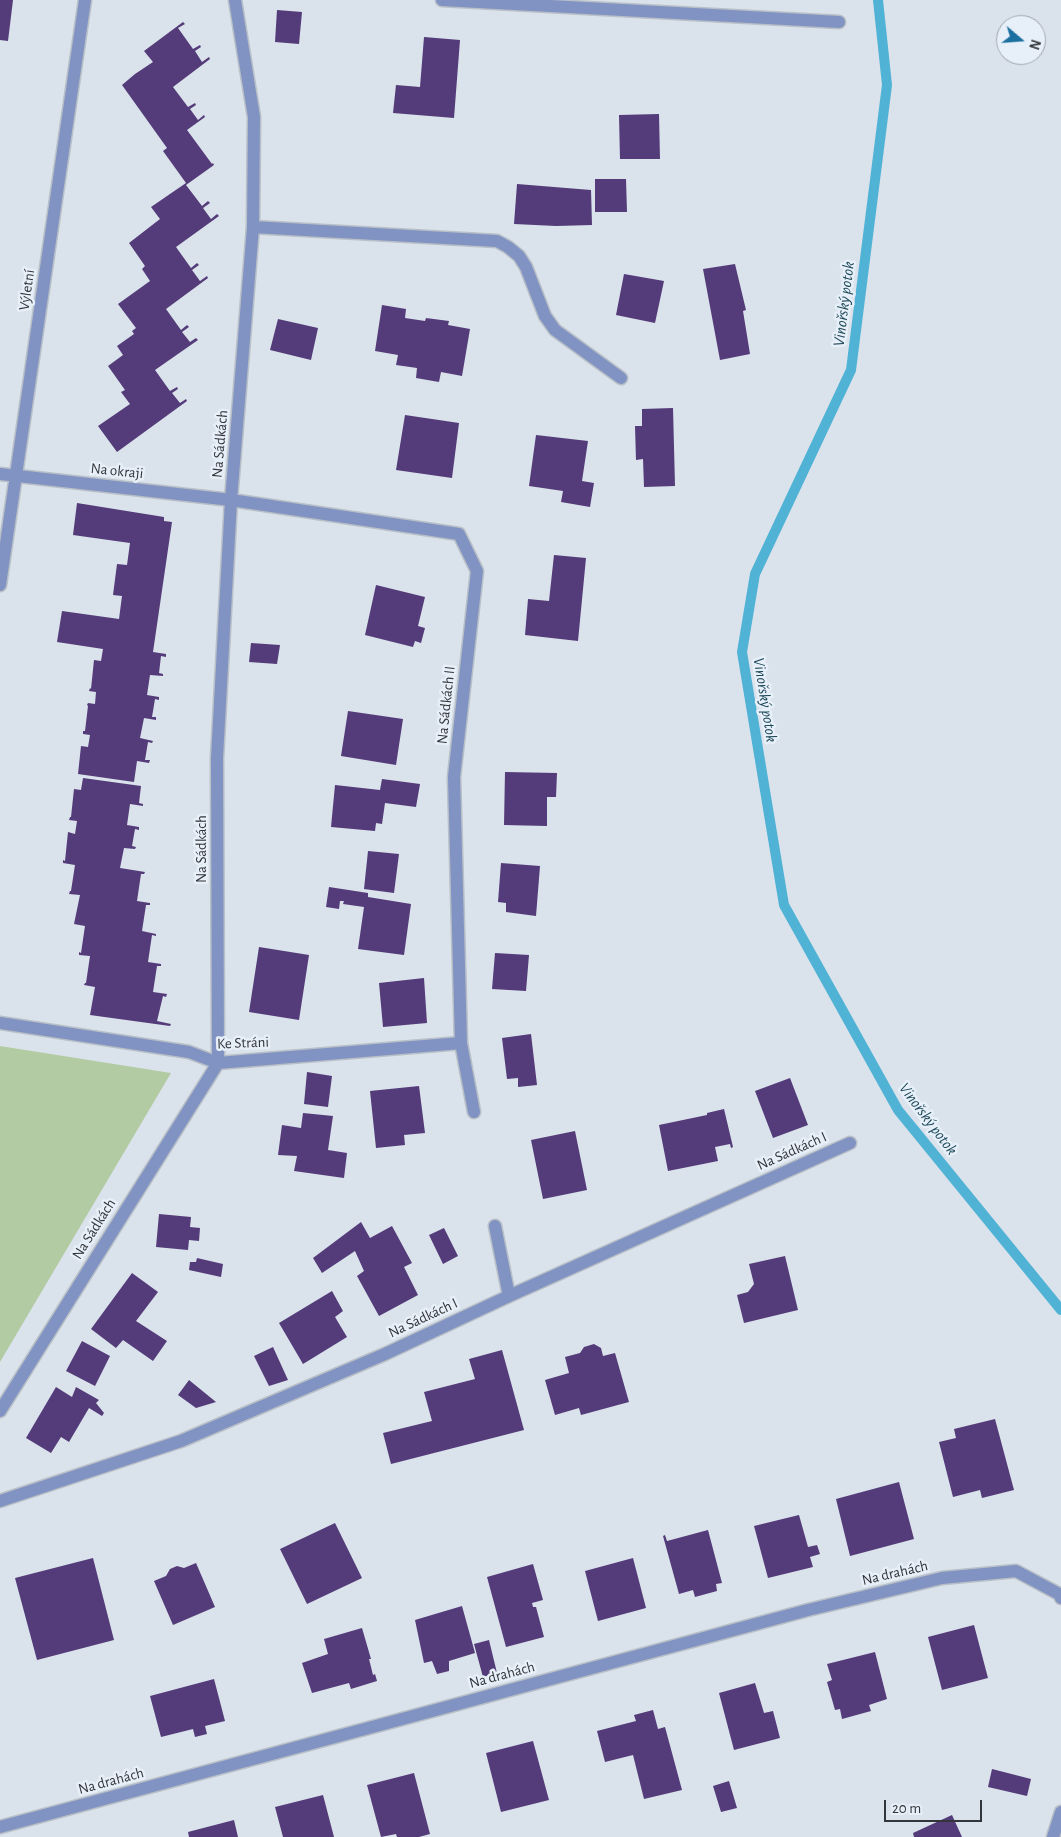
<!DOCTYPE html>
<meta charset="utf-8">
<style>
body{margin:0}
#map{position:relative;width:1061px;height:1837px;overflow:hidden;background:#dae2eb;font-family:"Alegreya Sans",sans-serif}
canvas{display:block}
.north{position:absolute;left:996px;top:15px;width:50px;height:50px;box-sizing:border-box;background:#e7eff9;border:1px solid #9fa5ac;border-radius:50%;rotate:108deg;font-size:14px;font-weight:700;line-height:20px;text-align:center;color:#323539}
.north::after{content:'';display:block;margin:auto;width:18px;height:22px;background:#1c70a0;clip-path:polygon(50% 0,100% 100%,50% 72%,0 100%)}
.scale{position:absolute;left:884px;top:1800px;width:98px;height:22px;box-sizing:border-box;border:2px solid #323539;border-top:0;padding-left:6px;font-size:15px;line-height:18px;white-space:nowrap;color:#323539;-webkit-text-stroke:4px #e7eff9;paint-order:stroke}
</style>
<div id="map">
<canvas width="1061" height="1837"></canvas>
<div class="north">N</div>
<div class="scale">20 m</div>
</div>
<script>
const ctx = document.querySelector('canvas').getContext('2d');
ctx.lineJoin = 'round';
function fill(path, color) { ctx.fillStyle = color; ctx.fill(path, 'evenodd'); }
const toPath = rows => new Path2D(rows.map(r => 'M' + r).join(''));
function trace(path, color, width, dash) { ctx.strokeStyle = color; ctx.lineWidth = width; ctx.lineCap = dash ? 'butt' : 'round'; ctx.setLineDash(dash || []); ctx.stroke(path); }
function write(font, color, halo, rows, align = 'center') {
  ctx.font = font + ' "Alegreya Sans",sans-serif'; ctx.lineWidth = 5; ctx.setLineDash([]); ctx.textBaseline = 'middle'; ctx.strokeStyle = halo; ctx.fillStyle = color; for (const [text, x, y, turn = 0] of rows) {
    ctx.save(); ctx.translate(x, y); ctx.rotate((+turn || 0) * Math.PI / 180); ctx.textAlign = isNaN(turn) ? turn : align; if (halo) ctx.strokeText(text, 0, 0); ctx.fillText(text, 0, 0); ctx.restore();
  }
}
fill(toPath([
 [0,1046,171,1073,0,1362]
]), '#b3cba2');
trace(toPath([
 [878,0,887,85,851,370,755,574,742,652,784,905,898,1110,1061,1310]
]), '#50b2d4', 10);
fill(toPath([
 [0,0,13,0,8,41,0,40],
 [277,10,302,12,299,44,275,42],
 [183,22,185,24,178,28,193,49,200,45,201,47,195,51,202,62,209,57,210,59,173,87,188,107,195,103,196,105,190,109,198,120,204,115,205,117,187,130,212,164,213,163,214,165,186,185,202,206,208,201,210,203,203,208,211,219,217,214,219,216,176,247,191,268,197,263,199,265,192,270,200,281,207,276,208,278,166,309,181,330,187,325,189,327,182,332,190,342,196,338,198,340,155,370,170,391,177,387,178,389,172,393,180,403,186,399,187,401,117,452,98,426,130,404,121,392,125,390,108,366,123,355,117,346,134,334,132,331,136,328,118,304,150,281,142,269,145,266,129,243,160,219,151,207,186,183,163,151,167,148,122,85,135,74,153,62,144,51],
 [424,37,460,40,454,118,393,113,396,85,420,87],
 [659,114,660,159,620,159,619,115],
 [595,179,626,179,627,212,595,212],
 [517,184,591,190,592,225,556,226,514,224],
 [735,264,746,310,743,311,750,354,720,360,703,269],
 [624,274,664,281,655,323,616,315],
 [382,305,406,309,405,318,425,321,426,318,449,321,448,325,470,329,462,376,441,372,439,382,416,378,417,368,396,365,398,355,375,351],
 [278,319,318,328,311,360,270,350],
 [673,408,675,486,644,487,643,459,636,460,635,426,642,426,642,409],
 [405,415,459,423,452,478,396,470],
 [536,435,588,441,582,481,594,483,590,507,561,502,563,491,529,486],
 [77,503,164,517,164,521,172,522,153,652,166,654,166,657,161,656,159,673,163,674,163,676,150,675,147,695,159,697,159,700,155,699,152,717,156,717,156,720,144,718,140,738,153,741,152,743,148,742,145,760,150,760,149,763,137,761,134,782,78,774,81,746,88,747,90,735,83,734,83,731,85,731,88,706,87,705,88,703,95,704,96,692,89,691,90,688,91,689,94,660,101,661,103,649,57,642,62,611,119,619,122,596,113,595,117,564,127,565,130,543,73,535],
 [554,555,586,558,578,641,525,635,528,599,549,601],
 [376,585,425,597,418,626,425,628,421,643,415,641,413,647,365,635],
 [251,643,280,645,277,664,249,662],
 [348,711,403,719,396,765,341,756],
 [505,772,557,773,556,797,547,797,547,826,504,825],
 [83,778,141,786,139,803,143,804,143,806,130,804,127,825,139,827,139,830,135,829,132,846,136,847,135,849,124,848,120,868,145,872,144,874,141,874,137,901,150,903,150,905,146,905,142,931,156,934,156,936,152,935,148,962,161,964,161,966,157,966,153,992,167,994,166,997,163,996,157,1021,171,1024,170,1026,90,1015,95,987,84,985,85,983,86,983,90,956,79,955,79,952,81,953,85,926,74,924,80,895,69,894,70,891,71,891,75,865,63,863,63,860,65,861,68,832,75,834,77,821,69,820,70,817,71,817,74,789,81,790],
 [382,779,420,784,416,807,385,803,382,824,376,823,375,831,331,827,335,785,380,790],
 [368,851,399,854,394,893,364,889],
 [501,863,540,866,536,916,506,912,506,903,498,902],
 [329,887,368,893,368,897,411,904,404,955,358,949,364,907,343,904,344,901,340,901,339,909,326,907],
 [259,947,309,955,299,1020,249,1012],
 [495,953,529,955,526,991,492,989],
 [424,978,427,1023,383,1027,379,983],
 [531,1034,537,1085,518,1087,518,1078,507,1079,502,1038],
 [307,1072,332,1076,328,1107,304,1104],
 [790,1078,808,1125,773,1138,755,1091],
 [419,1086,425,1133,404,1135,405,1145,376,1148,370,1091],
 [724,1109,733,1147,731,1148,730,1144,715,1147,718,1161,668,1171,659,1125,707,1115,707,1113],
 [303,1113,333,1116,328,1150,347,1153,344,1178,294,1171,297,1156,278,1155,282,1125,301,1128],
 [575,1131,587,1190,543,1199,531,1140],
 [159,1214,191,1217,190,1227,200,1228,199,1241,189,1240,188,1250,156,1247],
 [361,1222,370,1238,392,1226,412,1263,404,1267,418,1295,379,1316,357,1276,364,1271,355,1251,322,1273,313,1258],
 [444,1228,458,1256,443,1264,429,1235],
 [785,1256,798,1310,744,1323,737,1295,748,1292,754,1284,749,1264],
 [197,1258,223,1264,221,1277,189,1270,190,1262,196,1262],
 [132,1273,158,1292,136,1321,167,1341,153,1361,123,1340,116,1348,91,1329],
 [332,1291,343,1311,335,1317,347,1337,303,1364,279,1323],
 [82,1341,110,1356,95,1386,66,1371],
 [594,1344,601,1348,603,1356,615,1353,629,1402,581,1415,579,1408,555,1415,545,1380,569,1373,565,1357,580,1353,584,1347],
 [273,1347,288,1380,269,1386,254,1356],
 [502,1350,524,1430,391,1464,383,1433,432,1421,424,1392,475,1379,469,1359],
 [189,1380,216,1402,196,1408,178,1395],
 [56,1387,72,1397,76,1387,99,1400,96,1403,104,1413,102,1416,89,1408,69,1442,61,1437,51,1453,26,1438],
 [995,1419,1014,1490,982,1498,980,1490,953,1497,939,1442,956,1438,954,1429],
 [899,1482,914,1539,850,1556,836,1499],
 [799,1515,808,1547,817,1545,820,1554,810,1557,813,1567,768,1578,754,1526],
 [335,1523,362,1578,307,1604,280,1549],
 [708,1530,722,1583,716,1584,717,1591,695,1597,693,1590,679,1594,663,1536,665,1535,667,1541],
 [93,1558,114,1640,37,1660,15,1578],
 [633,1558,646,1608,598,1621,585,1571],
 [196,1563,215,1607,173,1625,154,1581,166,1576,170,1569,177,1566,184,1568],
 [533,1564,543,1600,532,1603,533,1607,536,1607,544,1637,506,1647,487,1577],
 [462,1606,475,1653,449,1661,449,1671,437,1674,432,1661,424,1663,415,1620],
 [974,1625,988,1678,942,1690,928,1637],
 [362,1628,371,1659,369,1659,373,1675,375,1674,377,1681,351,1689,349,1683,312,1693,302,1663,328,1654,324,1639],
 [489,1640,497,1673,483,1677,474,1644],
 [875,1652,887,1699,869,1705,871,1711,842,1719,840,1709,835,1710,827,1682,832,1680,827,1664],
 [214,1679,225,1721,205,1726,207,1734,195,1737,193,1729,161,1737,150,1696],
 [755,1683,764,1713,773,1711,780,1738,734,1750,719,1693],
 [653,1710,658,1729,665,1727,682,1790,644,1799,633,1755,605,1762,597,1731,636,1721,634,1715],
 [533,1741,549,1800,501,1812,486,1753],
 [992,1769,1031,1779,1027,1796,988,1787],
 [414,1773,430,1834,419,1837,397,1837,396,1834,381,1837,367,1785],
 [729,1781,737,1808,721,1812,713,1786],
 [323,1795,334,1837,283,1837,275,1807],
 [952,1815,962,1837,914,1837,913,1833],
 [234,1820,238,1837,189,1837,188,1832]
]), '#543b79');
const minor = toPath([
 [442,0,839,22],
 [253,227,497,241,508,247,519,256,526,267,545,316,555,330,621,378],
 [0,474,231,500,459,534,477,571,454,777,461,1043,474,1112],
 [0,585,85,0],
 [0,1023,189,1052,218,1063,461,1043],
 [495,1226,509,1296],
 [0,1411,218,1063,217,758,231,500,253,227,254,117,235,0],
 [0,1501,181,1441,385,1354,509,1296,850,1143],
 [0,1827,808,1610,942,1578,1016,1571,1059,1594,1061,1598],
 [1053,1837,1061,1812]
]);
trace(minor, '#b8bfc7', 15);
trace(minor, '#8193c2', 12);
write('15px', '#323539', '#e7eff9', [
 ["Výletní",27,290,-82],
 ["Na Sádkách",220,444,-85],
 ["Na okraji",117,471,6],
 ["Na Sádkách II",446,705,-84],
 ["Na Sádkách",201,849,-90],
 ["Ke Stráni",243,1043,-2],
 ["Na Sádkách I",792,1151,-24],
 ["Na Sádkách",94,1229,-58],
 ["Na Sádkách I",423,1318,-25],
 ["Na drahách",895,1573,-13],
 ["Na drahách",502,1675,-15],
 ["Na drahách",111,1781,-15]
]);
write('italic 16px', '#1e4958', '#e7eff9', [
 ["Vinořský potok",844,304,-83],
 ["Vinořský potok",765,700,81],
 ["Vinořský potok",928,1119,53]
]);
</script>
